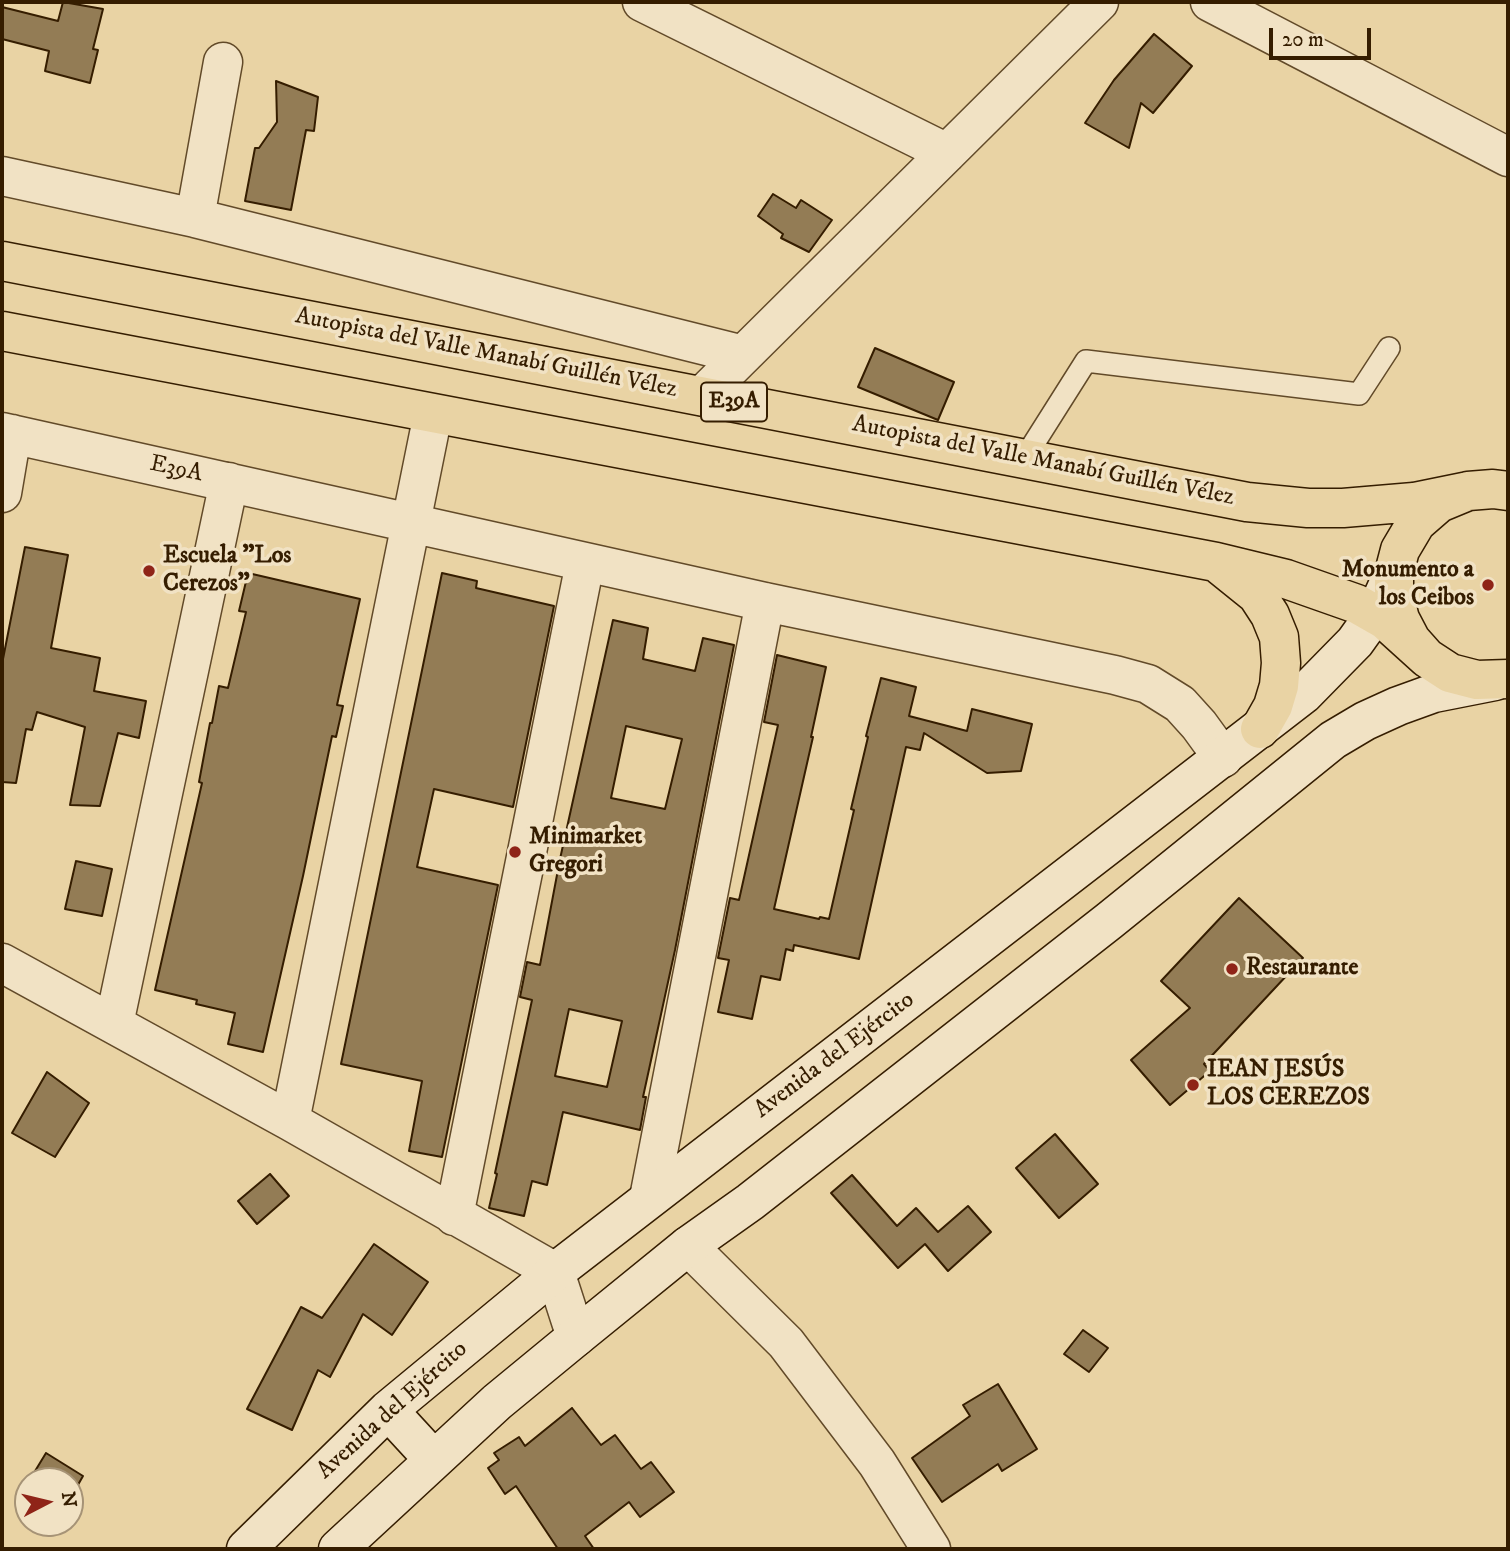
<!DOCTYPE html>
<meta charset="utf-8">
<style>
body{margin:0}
#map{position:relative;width:1510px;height:1551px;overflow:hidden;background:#e9d3a4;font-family:"IM FELL DW Pica",serif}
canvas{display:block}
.frame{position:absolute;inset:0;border:4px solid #351d00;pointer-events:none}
.north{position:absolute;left:14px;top:1467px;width:70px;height:70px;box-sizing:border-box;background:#f1e2c4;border:2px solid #a69376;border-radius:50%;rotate:83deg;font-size:19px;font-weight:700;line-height:28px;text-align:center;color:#351d00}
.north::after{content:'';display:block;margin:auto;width:24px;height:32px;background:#8f2418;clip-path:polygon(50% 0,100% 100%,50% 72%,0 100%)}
.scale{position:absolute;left:1269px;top:28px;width:102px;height:32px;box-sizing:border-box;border:4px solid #351d00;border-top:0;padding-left:9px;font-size:21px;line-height:24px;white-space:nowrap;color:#351d00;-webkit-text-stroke:5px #f1e2c4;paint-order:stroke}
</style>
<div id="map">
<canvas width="1510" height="1551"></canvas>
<div class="frame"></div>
<div class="north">N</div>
<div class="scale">20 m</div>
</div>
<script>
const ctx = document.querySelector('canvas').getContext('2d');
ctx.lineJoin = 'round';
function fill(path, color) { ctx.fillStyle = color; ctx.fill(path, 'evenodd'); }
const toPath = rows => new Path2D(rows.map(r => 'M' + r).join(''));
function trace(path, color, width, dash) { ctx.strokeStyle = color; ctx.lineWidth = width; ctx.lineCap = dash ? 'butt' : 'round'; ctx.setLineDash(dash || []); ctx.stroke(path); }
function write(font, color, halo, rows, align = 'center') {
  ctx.font = font + ' "IM FELL DW Pica",serif'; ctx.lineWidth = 7; ctx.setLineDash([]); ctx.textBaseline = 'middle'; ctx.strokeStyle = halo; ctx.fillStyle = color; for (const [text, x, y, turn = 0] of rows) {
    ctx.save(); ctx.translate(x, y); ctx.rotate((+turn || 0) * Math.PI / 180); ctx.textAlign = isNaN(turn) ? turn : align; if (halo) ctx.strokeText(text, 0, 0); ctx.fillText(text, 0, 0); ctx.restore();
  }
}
const building = toPath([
 [63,2,103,9,93,49,98,50,90,83,45,71,49,51,2,39,2,7,58,21,63,2],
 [1154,34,1192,66,1153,113,1141,103,1129,148,1085,123,1114,80,1154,34],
 [276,81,318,97,314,131,306,130,291,210,245,201,255,148,259,148,277,122,276,81],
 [773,194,796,208,801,200,832,220,809,252,781,238,783,234,758,216,773,194],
 [875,348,954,382,938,420,858,387,875,348],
 [25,547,68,555,51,648,100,658,94,691,146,701,139,738,118,733,100,806,70,805,85,727,37,712,32,730,26,729,16,783,2,782,2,664,25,547],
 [248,573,360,599,337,705,343,706,336,737,332,736,303,876,263,1052,228,1044,235,1013,196,1004,197,1000,155,990,202,783,199,782,210,723,212,723,219,686,228,688,246,612,239,611,248,573],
 [442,573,477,581,476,588,554,606,513,807,434,789,417,867,498,885,442,1157,409,1151,422,1081,341,1064,442,573],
 [613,620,648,628,643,659,695,671,703,638,734,645,675,950,643,1097,646,1097,640,1130,563,1112,547,1185,532,1181,524,1216,489,1208,497,1174,495,1173,532,1000,520,997,527,962,540,965,560,859,613,620],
 [626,726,682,739,665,809,611,798,626,726],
 [569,1009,622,1021,607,1087,555,1076,569,1009],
 [777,655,826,667,811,737,813,737,774,909,819,919,820,917,829,919,854,810,851,809,868,737,866,736,881,678,916,687,909,716,967,731,972,709,1032,724,1021,771,987,773,924,733,920,750,906,747,859,959,794,945,793,951,786,949,780,980,761,976,752,1019,718,1012,729,960,718,958,730,898,739,900,778,725,764,722,777,655],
 [76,861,112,869,102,916,65,909,76,861],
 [1239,898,1303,958,1204,1064,1210,1071,1170,1105,1131,1060,1190,1008,1161,981,1239,898],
 [47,1072,89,1103,55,1157,12,1133,47,1072],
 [1055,1134,1098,1184,1059,1218,1016,1168,1055,1134],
 [270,1174,289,1196,257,1224,238,1201,270,1174],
 [852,1175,897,1226,916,1208,938,1232,968,1206,991,1232,948,1271,925,1244,898,1268,831,1193,852,1175],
 [374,1244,428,1282,392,1335,363,1314,330,1377,318,1370,292,1430,247,1409,301,1307,322,1318,374,1244],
 [1083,1330,1108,1348,1089,1372,1064,1354,1083,1330],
 [998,1384,1037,1449,1002,1471,998,1464,942,1502,912,1458,970,1416,963,1405,998,1384],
 [572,1408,601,1445,615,1435,641,1469,651,1462,674,1492,640,1517,629,1502,585,1536,594,1549,558,1549,516,1486,505,1494,488,1468,499,1460,494,1453,519,1437,525,1446,572,1408],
 [46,1453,83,1476,70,1499,70,1481,29,1481,46,1453]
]);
fill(building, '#937c55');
trace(building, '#351d00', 2);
const lane = toPath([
 [1024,459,1086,361,1359,394,1389,348]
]);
const street = toPath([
 [642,2,947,153],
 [1210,2,1508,157],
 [2,176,195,218,743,355],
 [195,218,223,62],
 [702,396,1099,2],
 [2,432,765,602,1115,675,1148,684,1180,704,1199,725,1223,758],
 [2,493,12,434],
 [2,963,290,1121,555,1272,576,1337],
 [114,1024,229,482],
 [290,1121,433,414],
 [649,1198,765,602],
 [454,1216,585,563],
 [688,1246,786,1343,877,1463,931,1549]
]);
const secondary = toPath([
 [388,1410,434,1460],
 [246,1549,388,1410,555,1272,1304,694,1355,642,1375,614,1388,585],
 [338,1549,497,1402,576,1337,688,1246,750,1202,1109,921,1333,740,1365,721,1398,706,1434,693,1495,681]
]);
const primary = toPath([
 [2,261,1247,502,1308,508,1343,508,1414,502,1468,491],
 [2,331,1216,562,1286,579,1357,604,1385,620,1427,658],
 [1508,491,1493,489,1468,491,1439,503,1416,523,1400,550,1394,573,1394,596,1400,619,1411,640,1427,658,1450,673,1477,680,1508,679],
 [1221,566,1257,595,1270,615,1279,637,1281,663,1279,686,1273,706,1260,729]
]);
trace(lane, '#624a29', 24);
trace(street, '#624a29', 41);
trace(secondary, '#351d00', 41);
trace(primary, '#351d00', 41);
trace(lane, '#f1e2c4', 21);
trace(street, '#f1e2c4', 38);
trace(secondary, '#f1e2c4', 38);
trace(primary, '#e9d3a4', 38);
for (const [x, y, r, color] of [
 [149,571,7,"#8f2418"],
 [1488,585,7,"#8f2418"],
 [515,852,7,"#8f2418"],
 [1232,969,7,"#8f2418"],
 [1193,1085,7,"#8f2418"]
]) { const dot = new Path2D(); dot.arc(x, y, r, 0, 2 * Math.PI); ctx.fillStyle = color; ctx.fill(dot); trace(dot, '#f1e2c4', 2.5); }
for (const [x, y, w] of [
 [734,402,66]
]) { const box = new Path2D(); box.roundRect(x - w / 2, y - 19.5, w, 39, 5); ctx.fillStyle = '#f1e2c4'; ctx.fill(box); trace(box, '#351d00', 2); }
write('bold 23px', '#351d00', null, [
 ["E39A",734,402]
]);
write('24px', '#351d00', '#f1e2c4', [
 ["Autopista del Valle Manabí Guillén Vélez",486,354,11],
 ["Autopista del Valle Manabí Guillén Vélez",1043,462,11],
 ["E39A",176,470,12],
 ["Avenida del Ejército",835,1056,-37],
 ["Avenida del Ejército",393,1411,-42]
]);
write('bold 24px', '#351d00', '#f1e2c4', [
 ["Escuela \"Los",163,557],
 ["Cerezos\"",163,585],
 ["Monumento a",1474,571,"right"],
 ["los Ceibos",1474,599,"right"],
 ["Minimarket",529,838],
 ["Gregori",529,866],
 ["Restaurante",1246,969],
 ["IEAN JESÚS",1207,1071],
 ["LOS CEREZOS",1207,1099]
], 'left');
</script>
